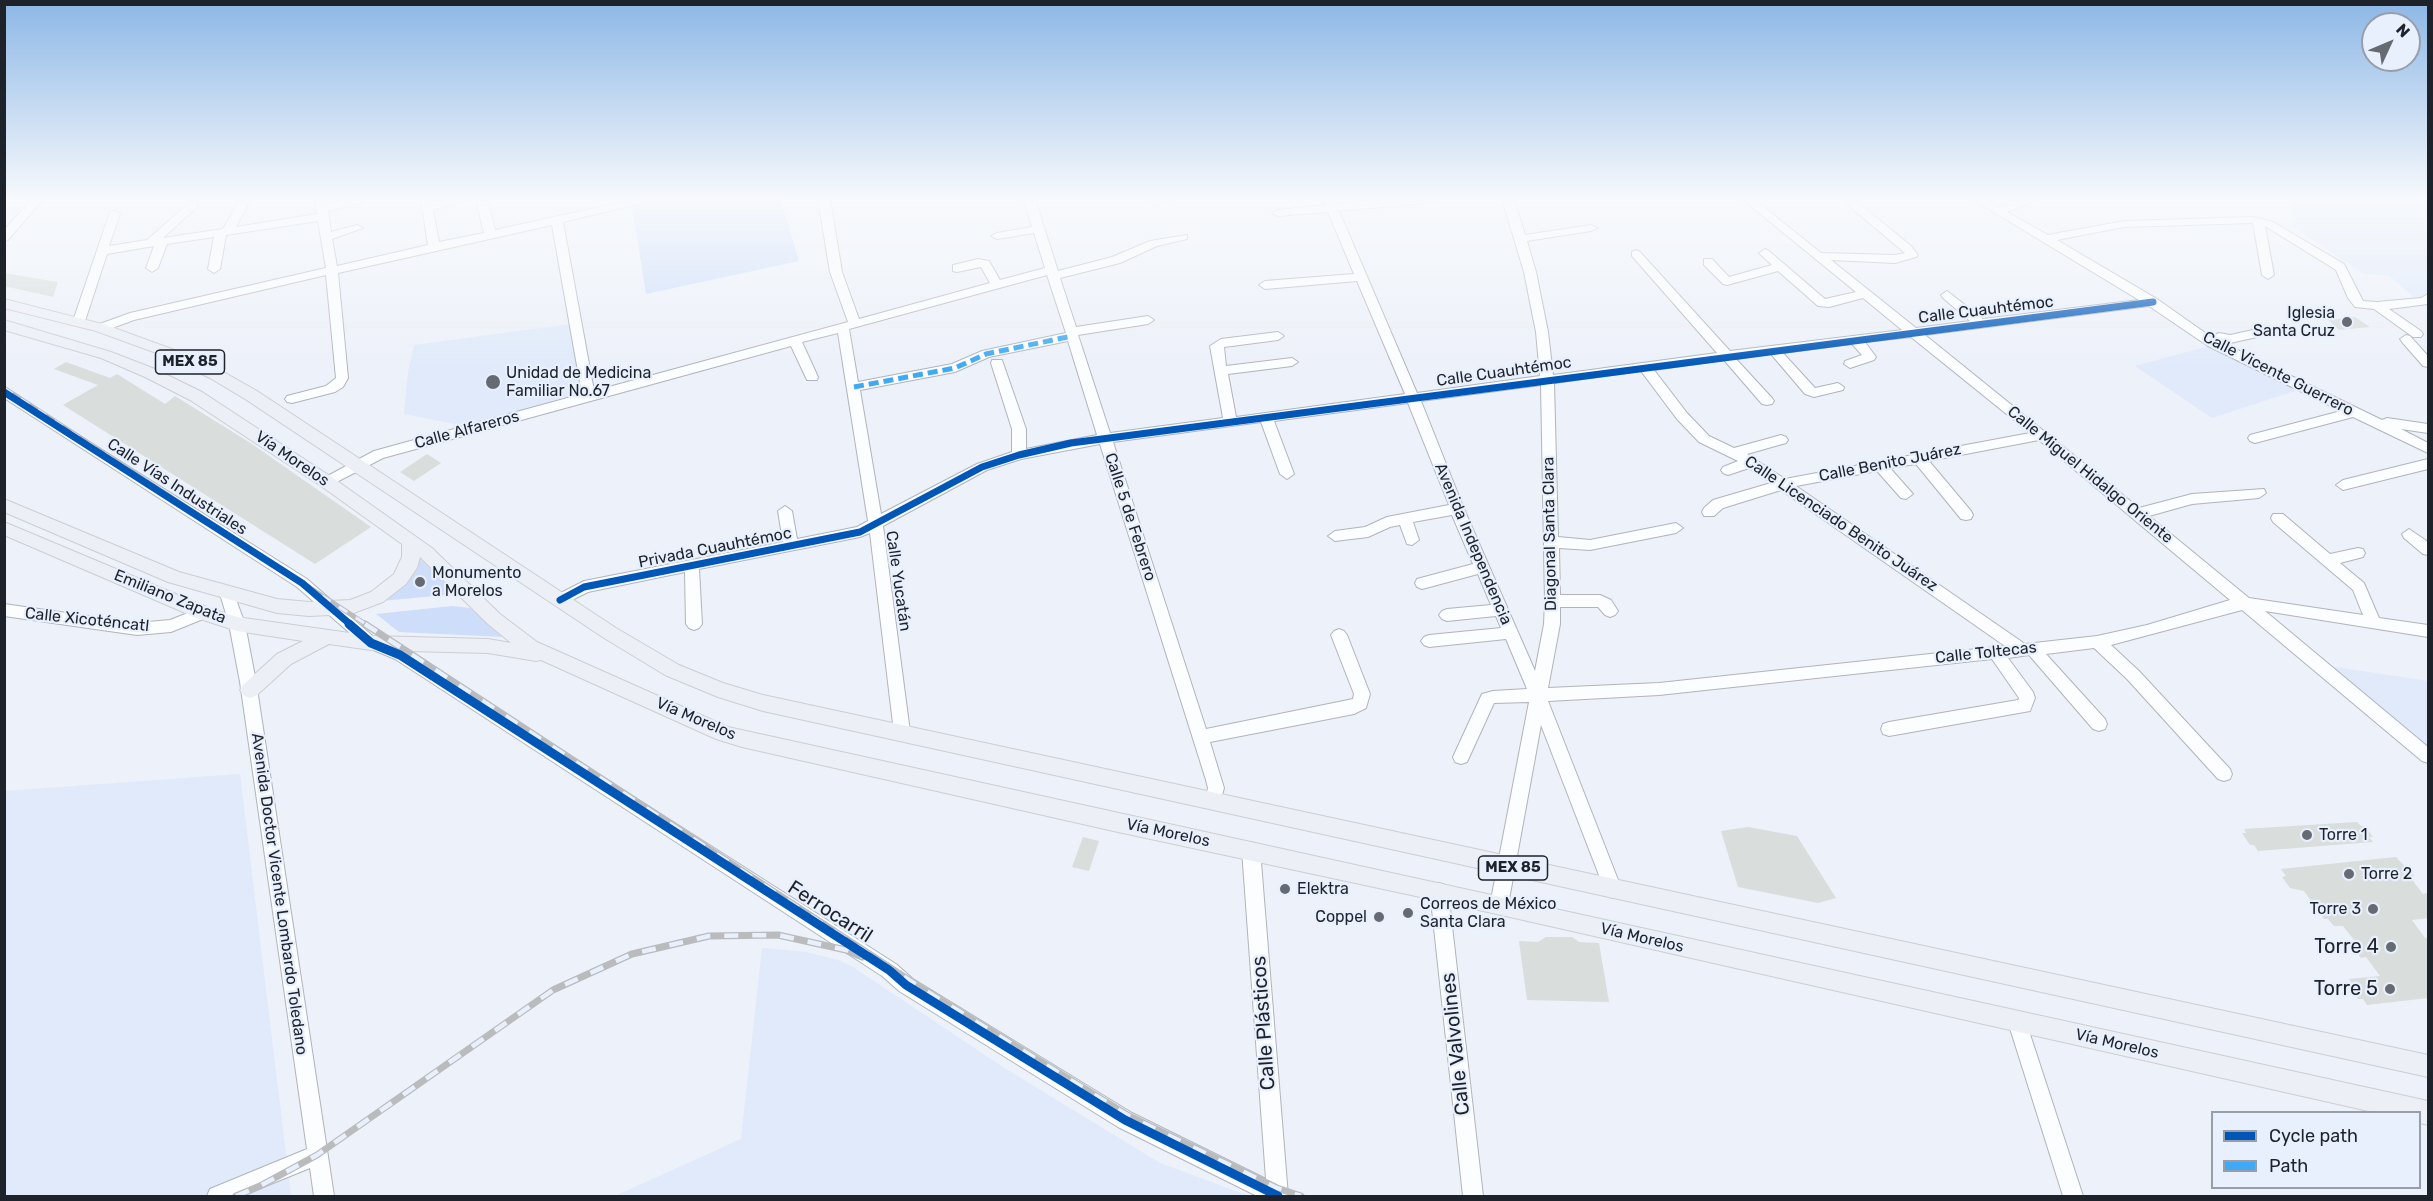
<!DOCTYPE html>
<meta charset="utf-8">
<style>
body{margin:0}
#map{position:relative;width:2433px;height:1201px;overflow:hidden;background:#edf1f9;font-family:Rubik,sans-serif}
canvas{display:block}
.frame{position:absolute;inset:0;border:6px solid #1e232b;pointer-events:none}
.legend{position:absolute;left:2211px;top:1111px;width:210px;height:78px;box-sizing:border-box;background:#e8f0fe;border:2px solid #979eaa;margin:0;padding:8px 10px;list-style:none;font-size:18px;color:#1e232b}
.legend li{display:flex;align-items:center;gap:12px;height:30px}
.legend b{width:30px;border:2px solid #979eaa}
.north{position:absolute;left:2361px;top:12px;width:60px;height:60px;box-sizing:border-box;background:#e8f0fe;border:2px solid #979eaa;border-radius:50%;rotate:46deg;font-size:16px;font-weight:700;line-height:24px;text-align:center;color:#1e232b}
.north::after{content:'';display:block;margin:auto;width:21px;height:27px;background:#666b73;clip-path:polygon(50% 0,100% 100%,50% 72%,0 100%)}
</style>
<div id="map">
<canvas width="2433" height="1201"></canvas>
<div class="frame"></div>
<ul class="legend">
<li><b style="height:8px;background:#0057b8"></b>Cycle path</li>
<li><b style="height:8px;background:#3fa9f5"></b>Path</li>
</ul>
<div class="north">N</div>
</div>
<script>
const ctx = document.querySelector('canvas').getContext('2d');
ctx.lineJoin = 'round';
function fill(path, color) { ctx.fillStyle = color; ctx.fill(path, 'evenodd'); }
const toPath = rows => new Path2D(rows.map(r => 'M' + r).join(''));
function trace(path, color, width, dash) { ctx.strokeStyle = color; ctx.lineWidth = width; ctx.lineCap = dash ? 'butt' : 'round'; ctx.setLineDash(dash || []); ctx.stroke(path); }
function write(font, color, halo, rows, align = 'center') {
  ctx.font = font + ' Rubik,sans-serif'; ctx.lineWidth = 4.5; ctx.setLineDash([]); ctx.textBaseline = 'middle'; ctx.strokeStyle = halo; ctx.fillStyle = color; for (const [text, x, y, turn = 0] of rows) {
    ctx.save(); ctx.translate(x, y); ctx.rotate((+turn || 0) * Math.PI / 180); ctx.textAlign = isNaN(turn) ? turn : align; if (halo) ctx.strokeText(text, 0, 0); ctx.fillText(text, 0, 0); ctx.restore();
  }
}
fill(toPath([
 [2290,199,2428,199,2428,296,2416,299,2389,276,2364,274,2295,228],
 [570,324,580,393,453,429,454,424,404,414,408,372,414,345],
 [2209,346,2298,390,2212,418,2135,366],
 [2329,666,2428,681,2428,747],
 [240,774,291,1196,5,1196,4,791],
 [762,948,806,952,838,960,853,967,1006,1069,1160,1163,1249,1196,615,1196,741,1139]
]), '#e0eafa');
fill(toPath([
 [663,199,781,199,799,261,646,294,632,206],
 [418,557,457,594,381,601],
 [452,606,470,608,503,637,399,632,376,614]
]), '#cedefa');
fill(toPath([
 [4,273,58,282,53,297,4,286],
 [2355,317,2370,327,2339,330,2328,320],
 [66,362,110,378,117,374,165,404,175,396,252,444,371,527,315,564,63,405,98,385,54,369],
 [427,454,441,463,414,481,400,472],
 [2357,822,2361,826,2365,826,2373,837,2369,837,2373,842,2258,851,2254,845,2250,845,2242,833,2246,833,2244,829],
 [1748,827,1797,836,1836,898,1818,903,1738,887,1721,831],
 [1083,837,1099,841,1089,871,1072,867],
 [2396,857,2414,876,2409,876,2423,894,2428,893,2428,918,2412,920,2425,938,2428,938,2428,998,2367,1005,2363,999,2358,999,2349,985,2353,985,2349,979,2380,976,2366,957,2361,958,2352,946,2358,945,2343,926,2334,926,2328,919,2324,919,2304,891,2290,888,2282,877,2286,876,2281,869],
 [1546,937,1572,937,1579,942,1599,943,1609,1002,1527,1000,1519,941,1538,942]
]), '#d9dddc');
const minor = toPath([
 [32,199,43,199,8,240,4,241,4,230,32,199],
 [240,199,251,199,236,227,317,214,314,199,326,199,327,204,347,199,364,199,363,202,328,211,331,232,357,225,363,228,332,239,337,266,428,245,421,199,431,199,432,203,448,199,468,199,433,210,439,242,484,233,477,204,483,201,489,204,495,230,636,199,658,199,563,222,594,391,848,322,830,272,818,199,830,199,842,272,859,319,990,283,981,267,957,272,953,271,953,265,978,259,989,261,1000,280,1045,268,1034,233,997,239,991,236,997,233,1032,227,1023,199,1035,199,1058,271,1112,257,1150,241,1187,235,1187,239,1157,246,1120,263,1060,278,1076,327,1148,316,1154,320,1148,324,1078,335,1110,433,1223,418,1210,346,1221,339,1278,332,1284,336,1278,340,1224,347,1226,366,1292,358,1298,362,1292,366,1228,374,1236,417,1405,394,1357,281,1265,289,1259,285,1265,281,1354,274,1328,212,1278,216,1272,213,1278,210,1325,205,1323,199,1334,199,1336,204,1394,199,1441,199,1436,202,1339,211,1417,393,1540,376,1536,332,1524,272,1502,199,1514,199,1525,235,1591,225,1597,228,1591,231,1527,241,1536,272,1548,332,1553,375,1717,353,1632,256,1632,252,1636,250,1640,252,1730,351,1902,330,1863,298,1829,307,1818,306,1778,271,1727,285,1723,284,1704,265,1704,259,1712,259,1729,277,1772,265,1759,253,1765,249,1769,251,1825,299,1856,292,1742,199,1754,199,1821,253,1895,255,1905,253,1843,201,1854,199,1911,246,1918,255,1916,257,1895,263,1831,260,1916,328,1970,321,1943,298,1941,295,1947,291,1983,319,2139,300,1972,199,1986,199,1999,207,2022,199,2040,199,2007,212,2048,235,2124,221,2253,217,2262,219,2273,222,2344,264,2363,301,2377,302,2421,298,2428,294,2428,304,2389,309,2421,331,2423,334,2421,337,2413,337,2374,309,2355,307,2348,298,2336,270,2265,226,2274,275,2268,279,2262,275,2253,223,2124,227,2057,240,2157,299,2211,337,2219,333,2230,335,2253,330,2259,334,2257,337,2230,343,2221,342,2382,420,2387,418,2428,424,2428,433,2401,429,2428,443,2428,453,2353,417,2255,443,2250,441,2248,438,2250,435,2341,411,2208,346,2149,306,1925,335,2139,508,2192,494,2264,489,2266,493,2259,498,2192,504,2149,516,2249,598,2363,615,2353,590,2273,522,2271,518,2273,514,2283,514,2330,554,2358,548,2363,549,2365,553,2363,557,2340,563,2364,583,2379,618,2428,625,2428,637,2265,611,2428,747,2428,763,2422,761,2242,610,2111,645,2139,671,2230,769,2232,774,2230,779,2224,781,2218,779,2127,679,2094,648,2046,654,2105,719,2107,724,2105,729,2099,731,2093,729,2029,655,2008,658,2033,692,2035,698,2030,711,1889,736,1883,734,1881,729,1883,724,1889,722,2018,700,2019,698,1992,659,1659,695,1548,701,1622,890,1619,896,1613,898,1607,896,1541,725,1508,905,1505,911,1499,913,1493,911,1490,905,1529,702,1494,703,1467,762,1461,764,1455,762,1453,757,1482,694,1493,691,1527,689,1506,639,1429,647,1424,645,1421,641,1424,637,1429,635,1501,628,1496,616,1447,621,1442,619,1439,615,1442,611,1447,609,1491,605,1478,574,1422,589,1417,587,1415,583,1417,579,1473,564,1452,515,1413,522,1419,540,1412,545,1407,544,1400,525,1390,527,1368,537,1335,541,1328,536,1335,531,1365,527,1387,517,1449,505,1408,403,1274,421,1294,474,1287,479,1280,474,1261,422,1113,442,1206,729,1353,699,1354,694,1331,635,1334,631,1339,629,1344,631,1347,635,1370,694,1366,708,1354,714,1210,742,1224,788,1219,806,1213,808,1207,806,1205,801,1208,788,1206,780,1100,444,1021,459,987,470,883,526,910,732,908,737,902,739,896,737,894,732,870,533,860,537,699,569,702,624,699,628,694,630,689,628,686,624,685,572,588,592,560,606,555,604,553,600,555,596,584,581,783,542,778,511,785,506,792,511,797,539,857,527,868,521,838,333,802,342,818,377,817,380,807,380,791,346,383,458,327,487,322,485,320,482,322,479,374,451,582,394,552,225,338,273,348,378,343,387,335,392,292,403,287,402,285,399,287,396,326,386,336,378,326,275,134,320,101,332,95,328,97,325,130,313,326,268,318,221,226,235,220,269,214,273,208,269,214,237,167,244,158,268,152,272,146,268,154,246,107,254,85,321,83,324,75,324,73,321,110,212,114,211,120,214,109,246,147,240,190,202,194,201,198,202,198,206,163,238,223,229,240,199],
 [1047,275,1066,333,982,351,952,364,858,382,849,329,1047,275],
 [1911,337,2030,433,1785,479,1747,454,1786,443,1788,440,1786,437,1781,435,1734,448,1709,436,1687,413,1654,370,1724,360,1762,404,1767,405,1772,404,1774,401,1772,398,1736,359,1771,354,1805,394,1814,397,1843,390,1844,387,1838,383,1815,388,1783,353,1852,344,1862,355,1845,361,1844,364,1850,368,1874,360,1876,357,1865,342,1911,337],
 [1068,341,1097,435,1026,449,1026,429,1003,363,1002,360,992,360,991,363,1012,429,1012,452,977,464,881,514,860,390,955,372,989,357,1068,341],
 [1641,371,1677,419,1699,442,1738,461,1723,467,1721,470,1723,473,1728,475,1749,468,1771,483,1713,500,1704,508,1702,512,1704,516,1714,516,1723,508,1781,490,2005,646,1659,683,1548,688,1560,624,1560,607,1598,607,1605,615,1610,617,1615,615,1618,611,1611,600,1600,595,1560,595,1559,548,1590,550,1676,533,1683,528,1676,523,1590,540,1558,537,1554,383,1641,371],
 [1541,385,1545,601,1544,624,1535,671,1464,509,1421,401,1541,385],
 [2039,440,2230,600,2147,625,2097,636,2025,644,1796,486,1877,471,1901,498,1906,499,1913,494,1890,468,1916,464,1961,519,1966,520,1971,519,1973,515,1971,511,1929,461,2039,440],
 [1151,199,1170,199,1154,205,1148,202,1151,199],
 [2406,335,2410,336,2428,356,2428,367,2423,366,2402,342,2400,339,2406,335],
 [4,388,307,579,376,639,405,651,896,964,913,979,1132,1113,1266,1179,1242,850,1245,845,1251,842,1257,845,1260,850,1288,1196,1257,1196,1118,1127,899,991,882,976,395,659,366,647,297,587,4,398,4,388],
 [2428,459,2428,469,2343,490,2336,485,2343,480,2428,459],
 [2409,529,2428,542,2428,555,2423,554,2404,538,2402,534,2409,529],
 [227,588,232,590,234,594,245,624,256,682,334,1196,314,1196,310,1168,241,1196,207,1196,210,1189,307,1149,240,682,229,624,220,594,222,590,227,588],
 [4,604,137,623,170,620,203,607,208,609,211,613,208,617,171,632,137,635,4,616,4,604],
 [1439,883,1445,885,1448,891,1483,1196,1463,1196,1430,891,1433,885,1439,883],
 [2017,1013,2024,1016,2026,1022,2083,1196,2063,1196,2008,1022,2010,1016,2017,1013]
]);
const major = toPath([
 [4,299,106,325,169,348,220,370,257,391,616,628,679,665,723,683,763,695,2428,1055,2428,1077,763,711,718,697,665,675,604,638,245,399,210,378,159,354,96,331,4,308,4,299],
 [4,320,111,352,155,369,202,392,333,478,432,548,500,614,537,642,728,727,2428,1101,2428,1125,2420,1123,2420,1112,2373,1112,1439,901,1118,832,742,747,716,739,541,660,536,661,488,653,371,650,329,644,291,664,257,695,250,698,243,695,240,690,243,685,277,654,303,641,237,631,197,618,4,535,4,522,209,608,237,617,371,636,488,639,511,643,488,624,420,557,417,568,406,584,383,602,351,614,309,616,277,613,168,582,4,512,4,499,179,572,277,599,309,602,350,600,371,592,394,574,402,557,402,544,321,486,190,400,145,377,101,358,4,330,4,320]
]);
trace(minor, '#b0b4bc', 2);
trace(major, '#ccced2', 2);
fill(minor, '#fcfdfe');
fill(major, '#eceff6');
const railFar1 = toPath([
 [4,388,367,625]
]);
const rail = toPath([
 [365,624,915,984,1129,1116,1277,1188,1301,1196],
 [236,1196,260,1186,317,1155,553,990,632,954,709,936,778,935,846,950,862,957]
]);
trace(railFar1, '#babbbd', 5);
trace(rail, '#babbbd', 7);
trace(railFar1, '#e8f0fe', 3, [10]);
trace(rail, '#e8f0fe', 4.5, [14]);
trace(toPath([
 [854,387,955,368,986,354,1072,336]
]), '#3fa9f5', 5, [10, 5]);
trace(toPath([
 [4,392,302,583,351,625],
 [560,600,584,587,860,532,982,467,1019,455,1071,443,2153,302]
]), '#0057b8', 7);
trace(toPath([
 [349,624,371,643,400,655,889,970,906,985,1125,1120,1278,1196]
]), '#0057b8', 9);
const sky = ctx.createLinearGradient(0, 0, 0, 368);
sky.addColorStop(0, '#8cb7e6');
sky.addColorStop(0.54, '#f7f9fc');
sky.addColorStop(1, '#f7f9fc00');
ctx.fillStyle = sky;
ctx.fillRect(0, 0, 2433, 368);
for (const [x, y, r, color] of [
 [2347,322,6,"#666b73"],
 [493,382,8,"#666b73"],
 [420,582,6,"#666b73"],
 [2307,835,6,"#666b73"],
 [2349,874,6,"#666b73"],
 [1285,889,6,"#666b73"],
 [2373,909,6,"#666b73"],
 [1408,913,6,"#666b73"],
 [1379,917,6,"#666b73"],
 [2391,947,6,"#666b73"],
 [2390,989,6,"#666b73"]
]) { const dot = new Path2D(); dot.arc(x, y, r, 0, 2 * Math.PI); ctx.fillStyle = color; ctx.fill(dot); trace(dot, '#e8f0fe', 2); }
for (const [x, y, w] of [
 [190,362,69],
 [1513,868,69]
]) { const box = new Path2D(); box.roundRect(x - w / 2, y - 12, w, 24, 4.5); ctx.fillStyle = '#e8f0fe'; ctx.fill(box); trace(box, '#1e232b', 1.5); }
write('bold 15px', '#1e232b', null, [
 ["MEX 85",190,362],
 ["MEX 85",1513,868]
]);
write('16px', '#1e232b', '#e8f0fe', [
 ["Calle Cuauhtémoc",1986,310,-7],
 ["Calle Cuauhtémoc",1504,372,-8],
 ["Calle Vicente Guerrero",2278,374,27],
 ["Calle Alfareros",467,430,-15],
 ["Vía Morelos",292,459,34],
 ["Calle Benito Juárez",1890,463,-11],
 ["Calle Miguel Hidalgo Oriente",2090,475,39],
 ["Calle Vías Industriales",177,487,33],
 ["Calle 5 de Febrero",1130,517,72],
 ["Calle Licenciado Benito Juárez",1841,524,34],
 ["Diagonal Santa Clara",1550,534,-91],
 ["Avenida Independencia",1473,544,67],
 ["Privada Cuauhtémoc",715,548,-11],
 ["Calle Yucatán",898,581,82],
 ["Emiliano Zapata",170,597,22],
 ["Calle Xicoténcatl",87,620,6],
 ["Calle Toltecas",1986,653,-6],
 ["Vía Morelos",696,719,23],
 ["Vía Morelos",1168,833,12],
 ["Avenida Doctor Vicente Lombardo Toledano",279,894,82],
 ["Vía Morelos",1642,938,13],
 ["Vía Morelos",2117,1044,13]
]);
write('16px', '#1e232b', '#e8f0fe', [
 ["Iglesia",2335,313,"right"],
 ["Santa Cruz",2335,331,"right"],
 ["Unidad de Medicina",506,373],
 ["Familiar No.67",506,391],
 ["Monumento",432,573],
 ["a Morelos",432,591],
 ["Torre 1",2319,835],
 ["Torre 2",2361,874],
 ["Elektra",1297,889],
 ["Correos de México",1420,904],
 ["Santa Clara",1420,922],
 ["Torre 3",2361,909,"right"],
 ["Coppel",1367,917,"right"]
], 'left');
write('20px', '#1e232b', '#e8f0fe', [
 ["Ferrocarril",830,912,33],
 ["Calle Plásticos",1264,1023,-94],
 ["Calle Valvolines",1456,1044,-96]
]);
write('20px', '#1e232b', '#e8f0fe', [
 ["Torre 4",2379,947],
 ["Torre 5",2378,989]
], 'right');
</script>
